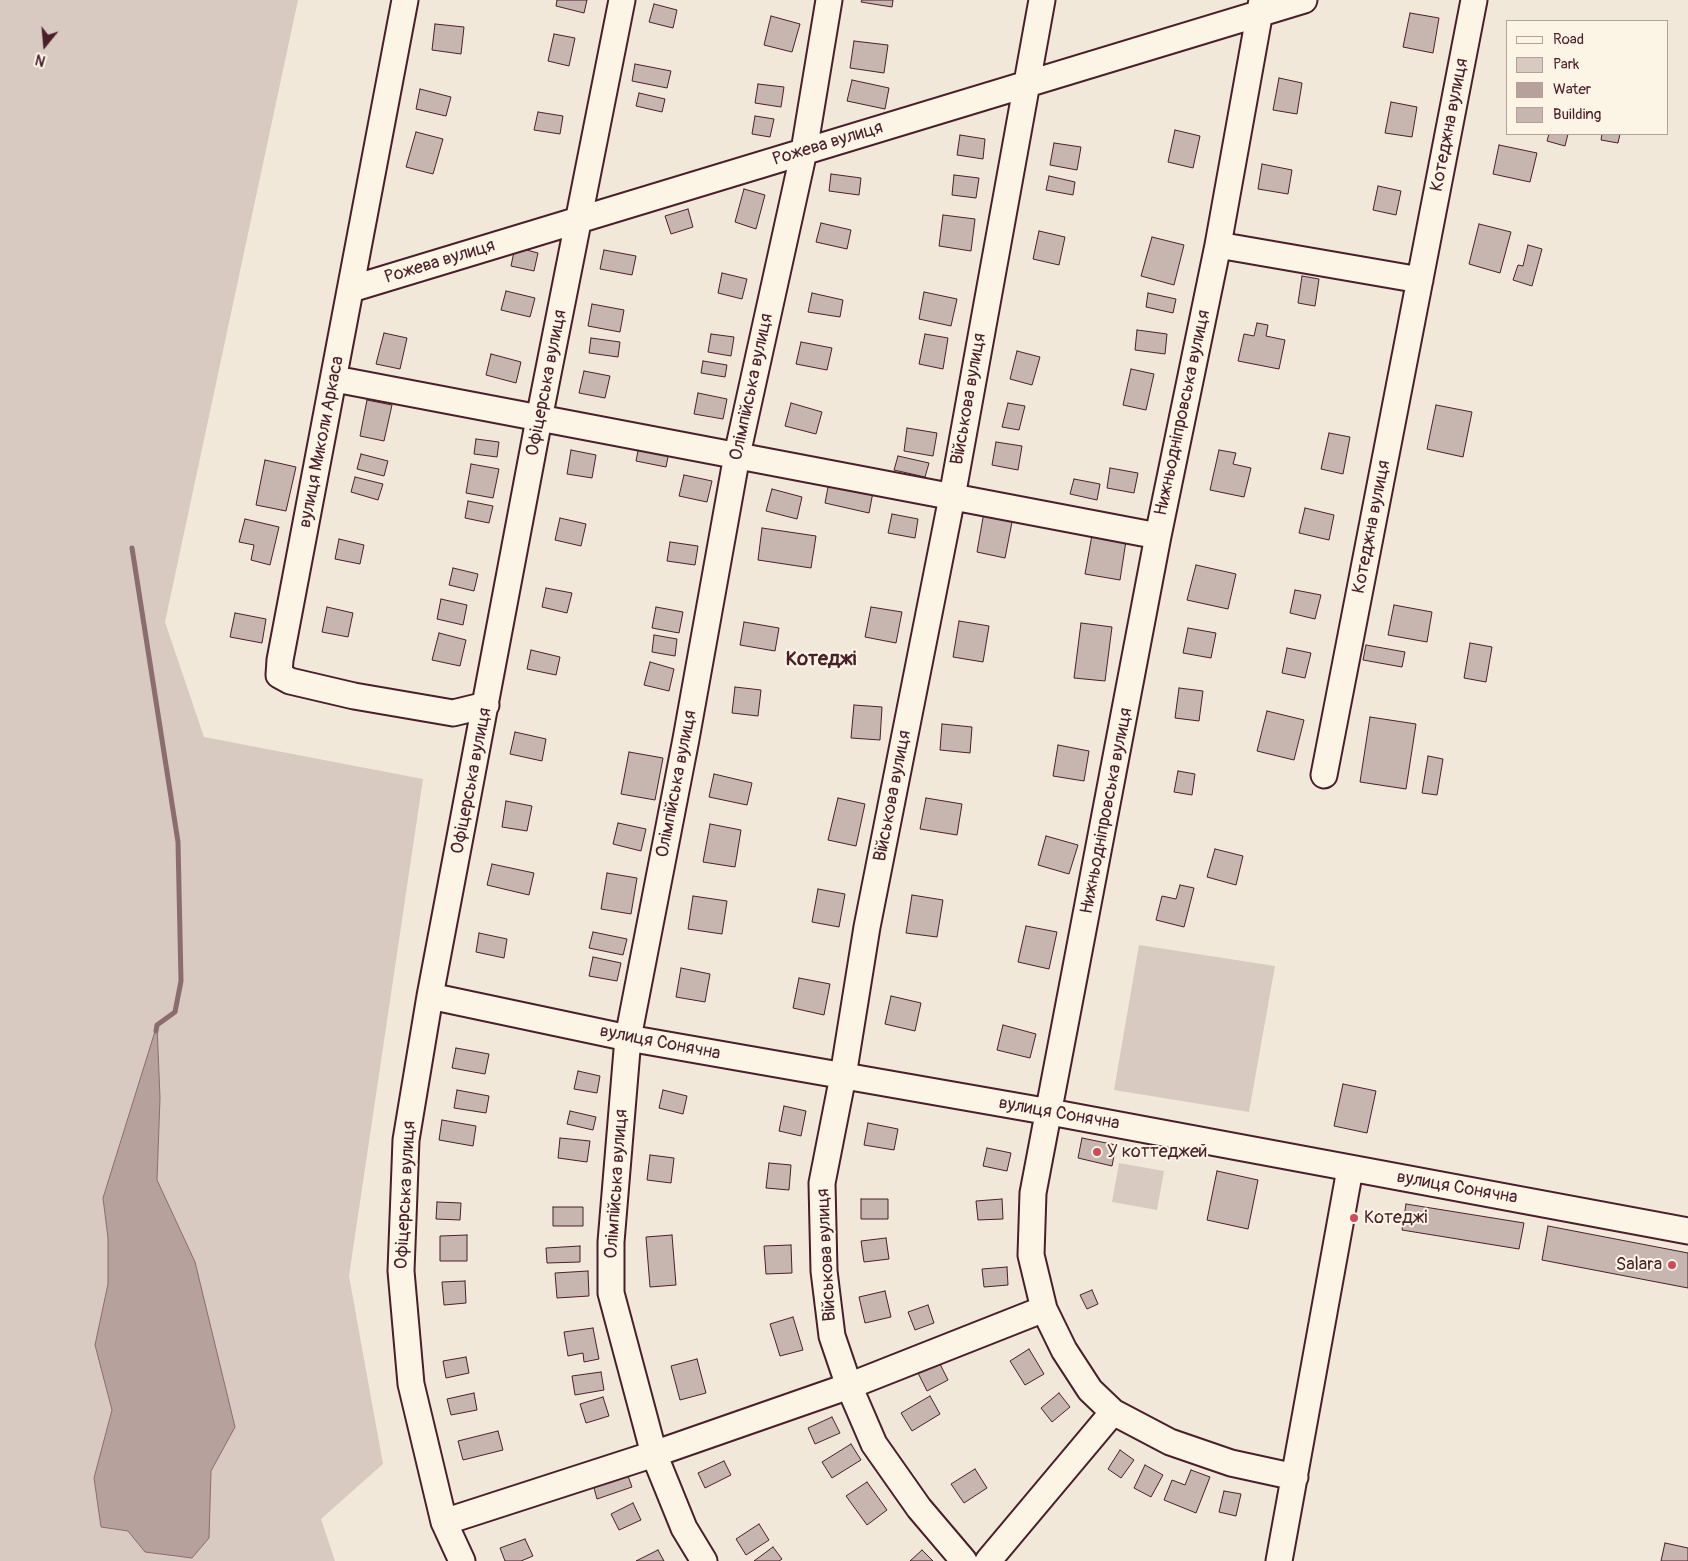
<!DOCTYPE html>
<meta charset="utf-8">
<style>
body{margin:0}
#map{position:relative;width:1688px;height:1561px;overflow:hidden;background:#f1e8da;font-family:Pangolin,sans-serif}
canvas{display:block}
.legend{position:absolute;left:1506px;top:20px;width:162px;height:115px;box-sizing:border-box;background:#fcf5e5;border:1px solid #b59f9b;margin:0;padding:6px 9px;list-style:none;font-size:15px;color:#4a1f2b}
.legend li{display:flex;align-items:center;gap:10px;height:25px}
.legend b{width:25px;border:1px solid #b59f9b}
.north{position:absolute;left:20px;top:20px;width:50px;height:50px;-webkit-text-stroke:4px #fcf5e5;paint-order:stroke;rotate:197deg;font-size:14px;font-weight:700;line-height:20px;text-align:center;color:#4a1f2b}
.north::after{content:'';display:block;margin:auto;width:18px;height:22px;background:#4a1f2b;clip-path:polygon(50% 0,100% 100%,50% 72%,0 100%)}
</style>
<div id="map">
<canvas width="1688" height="1561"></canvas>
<ul class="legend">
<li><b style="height:6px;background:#fcf5e5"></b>Road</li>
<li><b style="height:14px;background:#d8cac0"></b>Park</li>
<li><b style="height:14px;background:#b6a19c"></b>Water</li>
<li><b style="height:14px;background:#c7b6af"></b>Building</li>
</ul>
<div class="north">N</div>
</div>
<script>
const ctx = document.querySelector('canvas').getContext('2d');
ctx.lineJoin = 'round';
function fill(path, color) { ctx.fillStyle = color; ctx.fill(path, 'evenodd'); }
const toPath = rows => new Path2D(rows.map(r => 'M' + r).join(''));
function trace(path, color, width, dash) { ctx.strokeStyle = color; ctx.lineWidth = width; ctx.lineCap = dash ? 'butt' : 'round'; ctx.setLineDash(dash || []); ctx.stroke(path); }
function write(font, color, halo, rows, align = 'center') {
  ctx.font = font + ' Pangolin,sans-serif'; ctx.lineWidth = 4; ctx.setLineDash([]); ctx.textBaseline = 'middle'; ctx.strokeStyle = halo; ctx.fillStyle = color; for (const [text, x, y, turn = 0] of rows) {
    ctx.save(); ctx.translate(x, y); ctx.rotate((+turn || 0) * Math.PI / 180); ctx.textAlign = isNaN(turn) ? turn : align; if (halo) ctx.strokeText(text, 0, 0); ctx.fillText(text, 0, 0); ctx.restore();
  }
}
fill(toPath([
 [0,0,298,0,165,622,204,737,423,779,349,1276,383,1464,321,1519,335,1561,0,1561],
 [1139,945,1275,966,1249,1112,1114,1090],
 [1119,1163,1164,1171,1157,1210,1112,1202]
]), '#d8cac0');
const water = toPath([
 [157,1025,160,1098,157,1180,195,1262,235,1427,211,1471,209,1538,192,1558,145,1552,128,1531,101,1527,94,1478,112,1410,95,1345,108,1284,108,1238,103,1198,157,1025]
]);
fill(water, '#b6a19c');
trace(water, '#8b6d6f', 1);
trace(toPath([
 [132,548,178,842,181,981,175,1012,157,1025,156,1031]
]), '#8b6d6f', 5);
const building = toPath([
 [557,0,587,0,584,13,556,6,557,0],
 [862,0,893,0,892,7,861,2,862,0],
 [654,4,677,10,673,28,649,22,654,4],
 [1410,13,1439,18,1433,53,1403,47,1410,13],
 [771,16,800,24,792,52,764,45,771,16],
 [435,24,464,27,461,54,432,50,435,24],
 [554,34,575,38,569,66,548,61,554,34],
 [854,41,888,45,884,73,850,68,854,41],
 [635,64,671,71,667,88,632,81,635,64],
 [1279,78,1302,83,1297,114,1273,110,1279,78],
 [852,80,889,88,885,109,847,101,852,80],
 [758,84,784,87,781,107,755,103,758,84],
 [420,89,451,97,446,116,416,109,420,89],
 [639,93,665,99,662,112,636,106,639,93],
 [1391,102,1417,107,1412,137,1385,133,1391,102],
 [538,112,563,116,560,134,534,130,538,112],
 [755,116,774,119,770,137,752,134,755,116],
 [1175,130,1200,136,1193,168,1168,162,1175,130],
 [416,132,443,139,433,174,406,167,416,132],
 [1549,134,1568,134,1565,146,1547,141,1549,134],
 [1602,134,1620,134,1618,143,1601,140,1602,134],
 [960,135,985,139,983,159,957,155,960,135],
 [1054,143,1081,147,1077,170,1050,165,1054,143],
 [1499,145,1537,153,1530,182,1493,174,1499,145],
 [1262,164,1292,170,1288,194,1258,189,1262,164],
 [831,174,861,178,859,195,829,191,831,174],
 [954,175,979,178,976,198,952,195,954,175],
 [1049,176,1075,182,1073,195,1046,190,1049,176],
 [1378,186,1401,191,1396,215,1373,210,1378,186],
 [744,189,765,195,756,229,735,222,744,189],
 [688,209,693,227,671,234,665,216,688,209],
 [943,215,975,219,971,251,939,246,943,215],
 [821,223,851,230,847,249,816,242,821,223],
 [1479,224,1511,232,1500,273,1469,264,1479,224],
 [1039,231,1065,237,1059,265,1033,259,1039,231],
 [1152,237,1184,245,1174,285,1141,276,1152,237],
 [1528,245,1542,249,1532,286,1513,280,1518,265,1523,266,1528,245],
 [515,247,538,253,534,271,511,266,515,247],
 [604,250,636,256,632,275,600,269,604,250],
 [722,273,747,279,742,299,718,293,722,273],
 [1302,276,1319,279,1315,306,1298,303,1302,276],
 [506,291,535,298,530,317,501,310,506,291],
 [924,292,957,299,951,326,919,319,924,292],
 [812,293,843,300,840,317,808,312,812,293],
 [1148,293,1176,299,1173,313,1146,307,1148,293],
 [592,304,624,310,620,332,588,326,592,304],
 [1257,323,1268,325,1266,336,1285,340,1279,369,1238,361,1244,334,1254,336,1257,323],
 [1137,330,1167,334,1165,354,1135,350,1137,330],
 [384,333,407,338,400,369,376,364,384,333],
 [711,334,734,337,731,356,708,352,711,334],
 [925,334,948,338,943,369,919,364,925,334],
 [591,338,620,342,618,357,589,353,591,338],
 [801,342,832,348,827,370,796,364,801,342],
 [1017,351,1040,357,1032,385,1010,379,1017,351],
 [491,354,521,362,516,383,486,375,491,354],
 [703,361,727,365,725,377,701,373,703,361],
 [1131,369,1154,374,1146,410,1123,405,1131,369],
 [584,371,610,376,605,398,579,393,584,371],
 [698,393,727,399,723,419,694,414,698,393],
 [367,400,392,405,384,441,360,436,367,400],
 [791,403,822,412,816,434,785,426,791,403],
 [1008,403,1025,406,1019,430,1002,427,1008,403],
 [1436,405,1472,412,1463,457,1427,449,1436,405],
 [907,428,937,433,933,456,904,451,907,428],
 [1329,433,1350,437,1343,474,1321,469,1329,433],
 [476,439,499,442,497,457,474,454,476,439],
 [640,441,670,447,666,467,636,461,640,441],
 [996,442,1022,446,1018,470,992,465,996,442],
 [571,450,596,455,592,478,567,474,571,450],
 [1219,450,1236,453,1233,464,1251,468,1244,497,1210,490,1219,450],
 [361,454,388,461,384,476,357,469,361,454],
 [898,456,929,463,925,477,894,470,898,456],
 [265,460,296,467,286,511,256,505,265,460],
 [471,464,499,469,493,498,466,493,471,464],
 [1110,468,1138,473,1134,493,1107,488,1110,468],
 [684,475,712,481,707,502,679,496,684,475],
 [355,477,383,484,378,500,351,492,355,477],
 [830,477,874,487,869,513,825,503,830,477],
 [1074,479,1100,484,1097,500,1070,494,1074,479],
 [772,489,802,497,797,519,766,511,772,489],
 [468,501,493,506,489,523,465,518,468,501],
 [1305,508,1334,515,1329,540,1299,533,1305,508],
 [984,512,1013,517,1005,558,977,552,984,512],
 [892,514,918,519,915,538,888,533,892,514],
 [560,518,586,524,581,546,555,540,560,518],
 [245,519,279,527,270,565,251,560,254,545,239,542,245,519],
 [762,528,816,536,811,568,758,560,762,528],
 [1092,535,1126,541,1120,580,1085,574,1092,535],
 [339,539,364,545,360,564,335,559,339,539],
 [670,542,698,546,695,565,667,561,670,542],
 [1196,565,1236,574,1228,609,1187,600,1196,565],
 [453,568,478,574,474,591,449,585,453,568],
 [546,588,572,593,567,613,542,607,546,588],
 [1295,590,1321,595,1315,619,1290,613,1295,590],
 [441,599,467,605,463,625,437,619,441,599],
 [1394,605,1432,612,1427,642,1388,635,1394,605],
 [327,607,353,613,348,637,322,632,327,607],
 [656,607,683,612,679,633,652,628,656,607],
 [871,607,902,612,896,643,865,637,871,607],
 [235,613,266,619,262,643,230,637,235,613],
 [959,621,989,626,983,662,953,657,959,621],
 [744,622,779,628,775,651,740,645,744,622],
 [1081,623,1112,627,1105,681,1074,678,1081,623],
 [1188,628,1216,633,1211,658,1183,653,1188,628],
 [439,633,466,640,460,666,432,660,439,633],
 [654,635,677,639,675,656,652,652,654,635],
 [1470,643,1492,647,1486,682,1464,678,1470,643],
 [1366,645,1405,652,1402,667,1363,660,1366,645],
 [1287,648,1311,653,1305,678,1282,673,1287,648],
 [531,650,560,657,556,675,527,669,531,650],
 [650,662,674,669,669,691,644,685,650,662],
 [735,687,761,690,758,716,732,713,735,687],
 [1179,688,1203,691,1199,721,1175,718,1179,688],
 [854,705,882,707,880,740,851,738,854,705],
 [1267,711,1304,720,1294,760,1257,751,1267,711],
 [1370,717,1416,724,1406,789,1360,782,1370,717],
 [942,724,972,727,970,753,940,750,942,724],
 [515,732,546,739,542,761,510,754,515,732],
 [1058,745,1089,751,1084,781,1053,776,1058,745],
 [629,752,663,758,655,800,621,794,629,752],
 [1428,756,1443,759,1437,795,1422,793,1428,756],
 [1178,771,1195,774,1192,795,1174,792,1178,771],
 [714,774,752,783,747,805,709,797,714,774],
 [838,798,865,804,856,846,828,840,838,798],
 [926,798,962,804,957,835,920,829,926,798],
 [506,801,532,806,527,831,502,827,506,801],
 [618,823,646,829,641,851,613,844,618,823],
 [710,824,741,830,735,867,703,862,710,824],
 [1046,836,1078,845,1069,874,1038,865,1046,836],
 [1215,849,1243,856,1236,885,1207,877,1215,849],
 [492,864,534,873,529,895,487,885,492,864],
 [607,873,637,878,631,914,601,909,607,873],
 [1180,885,1194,888,1184,927,1156,920,1162,896,1176,899,1180,885],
 [818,889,845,894,839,927,812,922,818,889],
 [912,895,943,900,937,937,906,933,912,895],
 [693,896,727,901,722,934,688,929,693,896],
 [1026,926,1057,932,1049,969,1018,962,1026,926],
 [593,932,627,939,623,955,589,948,593,932],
 [479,933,507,939,504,958,476,952,479,933],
 [593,957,621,963,617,981,589,976,593,957],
 [681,968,710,974,705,1002,676,997,681,968],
 [799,978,830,984,824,1015,793,1008,799,978],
 [891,996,921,1003,915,1031,885,1024,891,996],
 [1003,1025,1036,1034,1030,1058,997,1050,1003,1025],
 [456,1048,489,1054,485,1074,452,1068,456,1048],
 [578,1071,600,1076,597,1093,574,1089,578,1071],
 [1343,1084,1376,1091,1367,1133,1334,1126,1343,1084],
 [457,1090,489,1096,486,1113,454,1108,457,1090],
 [663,1090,687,1096,683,1114,659,1108,663,1090],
 [784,1106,806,1111,801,1136,779,1131,784,1106],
 [570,1111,596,1117,593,1130,567,1124,570,1111],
 [442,1120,476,1126,473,1146,439,1140,442,1120],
 [868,1123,898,1129,894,1150,864,1145,868,1123],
 [560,1138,590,1141,587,1162,558,1158,560,1138],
 [1082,1138,1116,1145,1112,1166,1078,1158,1082,1138],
 [987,1148,1011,1153,1007,1171,983,1166,987,1148],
 [650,1155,674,1158,671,1183,647,1180,650,1155],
 [769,1163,791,1165,789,1190,766,1188,769,1163],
 [1217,1171,1258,1180,1248,1229,1207,1220,1217,1171],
 [861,1199,888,1199,888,1219,861,1219,861,1199],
 [1002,1199,1003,1219,978,1220,976,1201,1002,1199],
 [437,1202,461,1203,460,1220,436,1219,437,1202],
 [1406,1204,1524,1223,1519,1249,1402,1230,1406,1204],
 [553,1207,583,1207,583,1226,553,1226,553,1207],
 [1548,1226,1688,1253,1688,1288,1542,1260,1548,1226],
 [467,1235,467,1261,440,1261,440,1236,467,1235],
 [672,1235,676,1285,650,1287,646,1237,672,1235],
 [886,1238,889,1259,864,1262,861,1241,886,1238],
 [791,1245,792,1273,766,1274,764,1246,791,1245],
 [580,1246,580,1262,547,1263,546,1248,580,1246],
 [1007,1267,1008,1285,984,1287,982,1269,1007,1267],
 [588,1271,589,1296,557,1298,555,1273,588,1271],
 [465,1281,466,1303,444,1305,442,1282,465,1281],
 [1092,1290,1098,1304,1087,1309,1080,1295,1092,1290],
 [885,1291,891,1317,865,1323,859,1297,885,1291],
 [928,1305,934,1323,915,1330,908,1312,928,1305],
 [793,1317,803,1350,780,1356,770,1324,793,1317],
 [593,1328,599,1359,584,1362,583,1353,568,1356,564,1332,593,1328],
 [1029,1349,1044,1374,1025,1385,1010,1361,1029,1349],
 [466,1357,469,1373,446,1378,443,1361,466,1357],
 [697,1359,706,1393,680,1400,671,1366,697,1359],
 [939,1362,948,1380,927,1391,918,1373,939,1362],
 [601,1372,604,1390,575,1395,572,1376,601,1372],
 [474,1393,477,1410,451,1415,447,1399,474,1393],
 [1059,1393,1070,1407,1052,1422,1041,1408,1059,1393],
 [930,1396,940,1414,912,1431,901,1413,930,1396],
 [603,1397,609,1416,586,1423,580,1404,603,1397],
 [832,1417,840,1433,815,1444,808,1428,832,1417],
 [498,1431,503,1450,463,1460,458,1441,498,1431],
 [851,1444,861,1460,832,1478,822,1462,851,1444],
 [1120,1450,1134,1460,1121,1478,1108,1469,1120,1450],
 [724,1461,731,1475,705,1488,698,1473,724,1461],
 [1145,1465,1163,1475,1151,1497,1134,1488,1145,1465],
 [975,1469,987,1488,964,1503,951,1484,975,1469],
 [1191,1470,1210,1477,1196,1513,1164,1500,1172,1480,1185,1485,1191,1470],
 [627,1473,632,1487,597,1499,593,1484,627,1473],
 [867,1482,887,1510,867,1525,846,1496,867,1482],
 [1224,1491,1241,1494,1236,1516,1219,1512,1224,1491],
 [633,1503,641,1520,619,1530,611,1514,633,1503],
 [759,1524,769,1540,746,1555,736,1539,759,1524],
 [525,1539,533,1556,521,1561,505,1561,500,1548,525,1539],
 [1665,1543,1688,1548,1688,1561,1661,1561,1665,1543],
 [773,1547,782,1559,779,1561,754,1561,773,1547],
 [658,1550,664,1561,636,1561,658,1550],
 [922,1550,933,1561,910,1561,922,1550]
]);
fill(building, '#c7b6af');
trace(building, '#4a1f2b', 1);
const minor = toPath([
 [405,0,280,660,279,675,290,681,354,696,453,713,486,705],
 [1262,0,1218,245,1158,536,1033,1193,1031,1255,1044,1309,1064,1350,1090,1390,1113,1412,1170,1442,1231,1463,1295,1477],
 [1218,245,1420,280],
 [351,289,1304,0],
 [335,379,1158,536],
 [1324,775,1474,0],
 [430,996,628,1038,1050,1112,1688,1231],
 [444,1522,654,1454,849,1386,1044,1309],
 [462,1561,444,1522,411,1384,401,1271,406,1140,430,996,539,419,622,0],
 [704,1561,684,1528,654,1454,611,1293,611,1242,628,1038,686,739,737,455,804,151,829,0],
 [964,1561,919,1508,874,1444,849,1386,832,1336,824,1271,822,1183,843,1076,867,927,952,497,1042,0],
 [988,1561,1113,1412],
 [1279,1561,1350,1169]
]);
trace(minor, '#4a1f2b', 29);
trace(minor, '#fcf5e5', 25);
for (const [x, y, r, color] of [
 [1097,1152,5,"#d1495b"],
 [1354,1218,5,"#d1495b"],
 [1672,1265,5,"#d1495b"]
]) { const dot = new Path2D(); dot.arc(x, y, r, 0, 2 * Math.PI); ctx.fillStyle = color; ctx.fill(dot); trace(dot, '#fcf5e5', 2); }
write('18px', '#4a1f2b', '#fcf5e5', [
 ["Котеджна вулиця",1450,125,-79],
 ["Рожева вулиця",828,144,-17],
 ["Рожева вулиця",440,262,-17],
 ["Офіцерська вулиця",547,383,-79],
 ["Олімпійська вулиця",752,387,-78],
 ["Військова вулиця",969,399,-80],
 ["Нижньодніпровська вулиця",1183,413,-78],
 ["вулиця Миколи Аркаса",322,442,-79],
 ["Котеджна вулиця",1372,527,-79],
 ["Офіцерська вулиця",472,781,-79],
 ["Олімпійська вулиця",677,784,-79],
 ["Військова вулиця",893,796,-79],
 ["Нижньодніпровська вулиця",1107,811,-79],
 ["вулиця Сонячна",660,1043,11],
 ["вулиця Сонячна",1059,1114,10],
 ["Олімпійська вулиця",617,1184,-86],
 ["вулиця Сонячна",1457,1188,10],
 ["Офіцерська вулиця",406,1195,-87],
 ["Військова вулиця",827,1255,-93]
]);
write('18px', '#4a1f2b', '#fcf5e5', [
 ["У коттеджей",1107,1152],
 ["Котеджі",1364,1218],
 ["Salara",1662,1265,"right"]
], 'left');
write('bold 20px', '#4a1f2b', '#fcf5e5', [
 ["Котеджі",821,660]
]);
</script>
